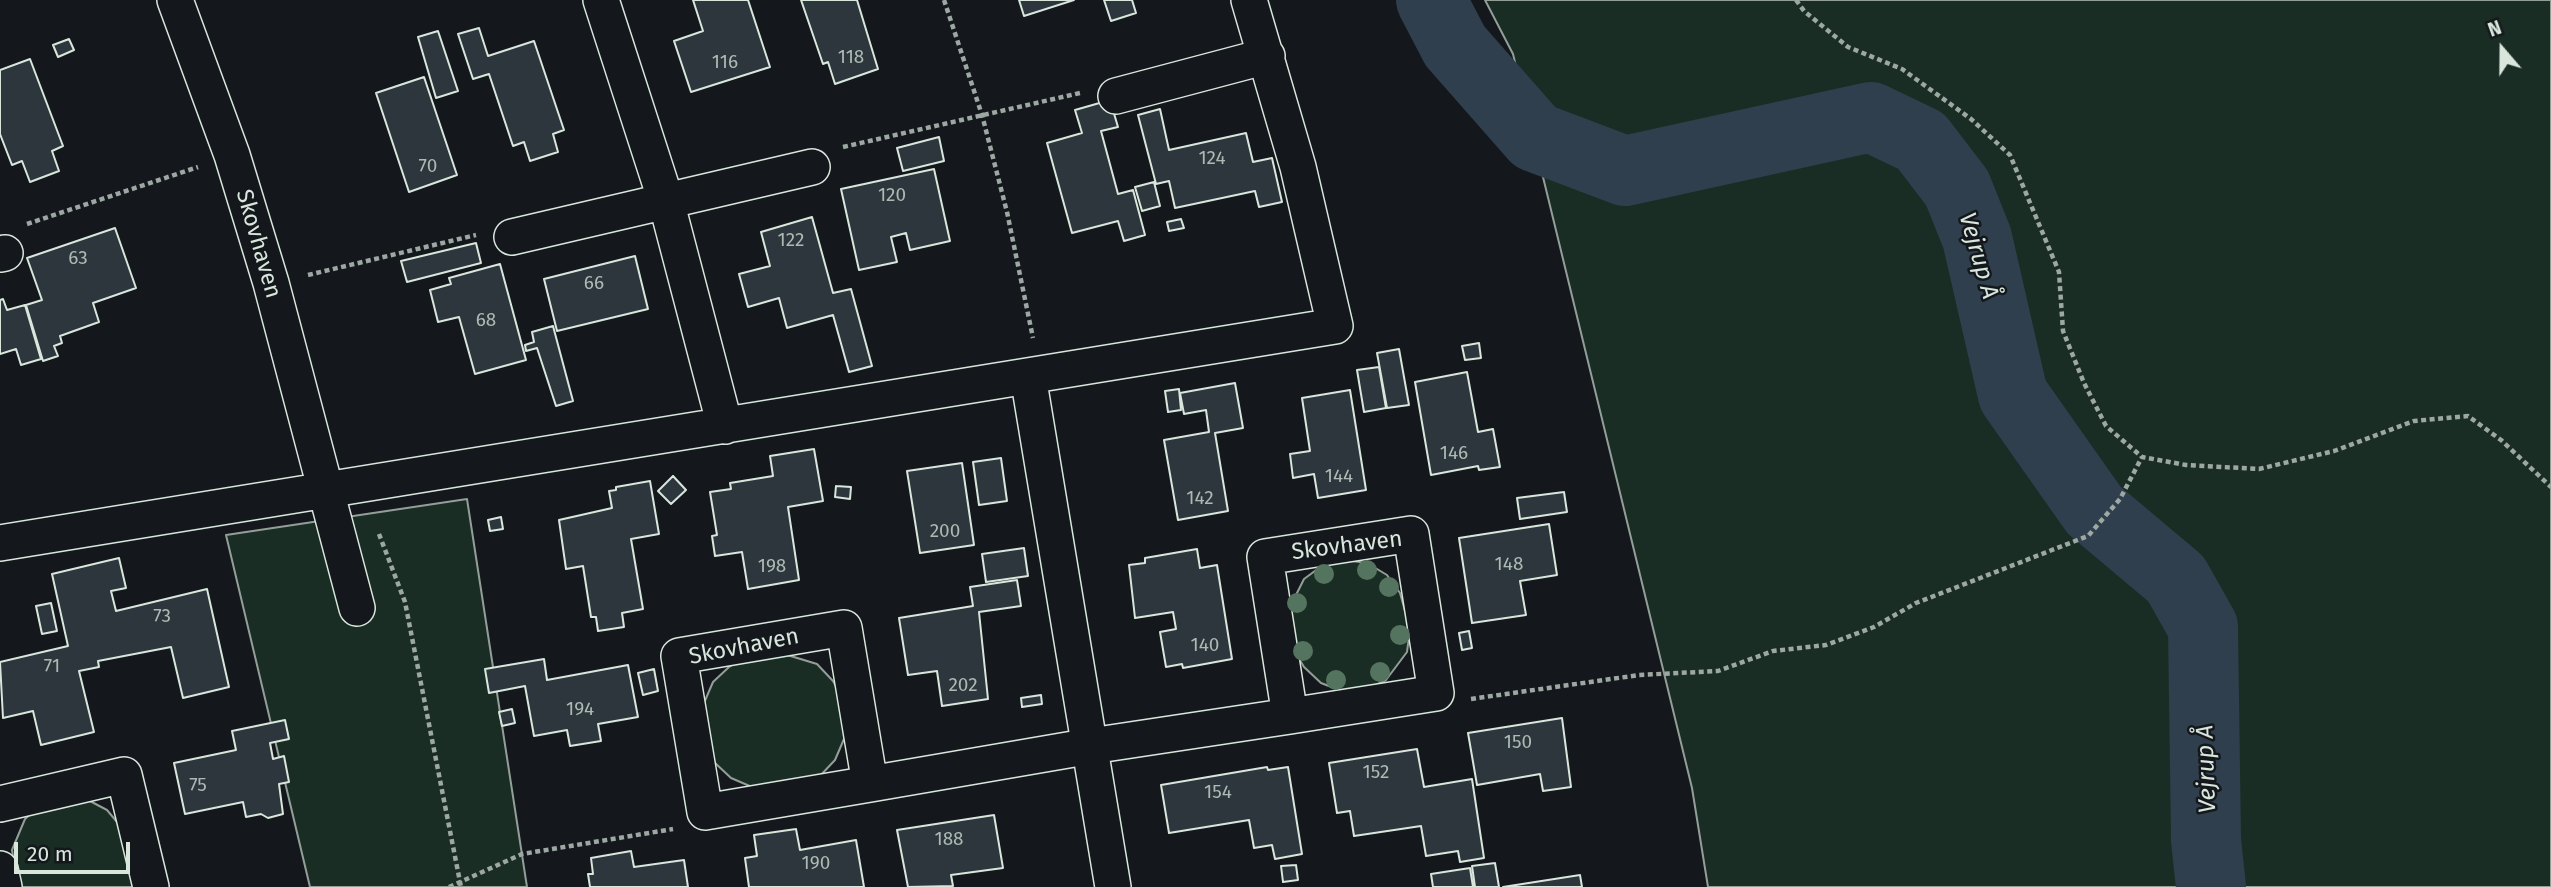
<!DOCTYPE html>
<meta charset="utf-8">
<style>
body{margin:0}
#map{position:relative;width:2551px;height:887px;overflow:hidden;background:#14181c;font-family:"Fira Sans",sans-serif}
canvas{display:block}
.north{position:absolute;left:2467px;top:14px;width:70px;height:70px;-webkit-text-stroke:5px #14181c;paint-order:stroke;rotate:340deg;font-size:19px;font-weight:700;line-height:28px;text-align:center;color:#d8e6dc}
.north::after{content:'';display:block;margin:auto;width:24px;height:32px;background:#d8e6dc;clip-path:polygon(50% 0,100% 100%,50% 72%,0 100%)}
.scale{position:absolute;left:14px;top:842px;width:116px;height:32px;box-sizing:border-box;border:4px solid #d8e6dc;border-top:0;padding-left:9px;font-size:21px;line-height:24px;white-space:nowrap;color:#d8e6dc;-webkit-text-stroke:5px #14181c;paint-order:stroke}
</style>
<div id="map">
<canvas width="2551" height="887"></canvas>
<div class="north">N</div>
<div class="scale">20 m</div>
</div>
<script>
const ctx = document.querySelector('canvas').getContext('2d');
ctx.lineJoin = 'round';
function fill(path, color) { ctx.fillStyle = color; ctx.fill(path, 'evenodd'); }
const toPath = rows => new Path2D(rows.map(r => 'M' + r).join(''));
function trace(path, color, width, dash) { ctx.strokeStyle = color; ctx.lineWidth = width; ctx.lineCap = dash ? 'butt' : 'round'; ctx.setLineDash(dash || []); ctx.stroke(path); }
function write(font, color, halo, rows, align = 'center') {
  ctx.font = font + ' "Fira Sans",sans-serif'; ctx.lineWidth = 5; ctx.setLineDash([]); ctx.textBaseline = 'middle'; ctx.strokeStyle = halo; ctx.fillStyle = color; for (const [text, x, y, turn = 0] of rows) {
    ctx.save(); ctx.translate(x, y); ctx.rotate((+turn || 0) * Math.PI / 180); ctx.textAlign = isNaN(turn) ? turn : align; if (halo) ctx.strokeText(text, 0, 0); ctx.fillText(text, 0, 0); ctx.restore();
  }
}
const green = toPath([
 [1485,0,2551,0,2551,887,1708,887,1692,788,1513,54,1485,0],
 [467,499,527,887,310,887,226,535,467,499],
 [1345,560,1367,563,1387,575,1400,593,1410,629,1407,652,1386,680,1376,685,1342,691,1321,683,1304,667,1298,657,1289,609,1304,579,1323,565,1345,560],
 [784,654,817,664,833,681,838,690,845,728,844,739,835,760,819,777,752,787,731,778,714,762,704,703,713,682,729,667,739,661,784,654],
 [88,800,107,810,122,828,138,887,18,887,12,850,25,819,34,811,88,800]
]);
fill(green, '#1a2d24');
trace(green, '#939e99', 2);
trace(toPath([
 [1431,0,1455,46,1535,137,1625,171,1871,117,1921,141,1957,188,1977,238,2013,395,2094,510,2176,579,2203,627,2206,840,2211,887]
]), '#2f3f4d', 70);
const building = toPath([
 [693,0,748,0,770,67,691,92,674,41,703,31,693,0],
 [801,0,857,0,878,69,835,84,828,62,823,64,801,0],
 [1019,0,1074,0,1024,16,1019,0],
 [1104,0,1132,0,1136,13,1111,21,1104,0],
 [479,28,488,56,534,41,564,130,553,134,558,152,530,161,524,142,513,146,489,74,473,79,458,34,479,28],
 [438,31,458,91,436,98,418,37,438,31],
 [69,39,74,50,58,57,53,45,69,39],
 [30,59,63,146,52,151,59,171,30,182,22,161,12,165,0,134,0,70,30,59],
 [424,77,457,175,409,192,376,93,424,77],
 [1110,100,1118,127,1101,131,1118,194,1133,190,1145,235,1124,241,1118,221,1072,233,1047,143,1082,133,1075,110,1110,100],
 [1160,109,1169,150,1246,133,1253,162,1272,158,1282,202,1259,207,1255,191,1175,208,1169,181,1156,184,1138,115,1160,109],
 [939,137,944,161,903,171,897,148,939,137],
 [934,169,950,241,910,250,906,233,891,237,897,262,859,270,841,189,934,169],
 [1154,182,1160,206,1142,211,1135,187,1154,182],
 [812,217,833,293,851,289,872,366,849,372,833,315,787,328,779,298,748,307,739,274,770,266,761,232,812,217],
 [1181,219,1184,228,1169,231,1167,222,1181,219],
 [115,228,136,288,93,303,99,322,60,336,62,343,54,346,58,356,43,361,26,305,42,300,27,258,115,228],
 [476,243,481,263,407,282,401,261,476,243],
 [635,256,648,309,557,331,544,279,635,256],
 [500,264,526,360,475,374,459,317,438,322,430,290,451,284,449,278,500,264],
 [3,299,7,310,25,305,41,359,21,365,16,349,0,354,0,300,3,299],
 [553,326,573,401,556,406,537,348,526,351,525,345,534,342,532,332,553,326],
 [1479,343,1481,358,1465,360,1462,346,1479,343],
 [1399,349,1409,405,1387,408,1377,353,1399,349],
 [1379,367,1386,408,1364,412,1357,370,1379,367],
 [1467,372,1478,432,1493,429,1500,467,1479,470,1478,466,1431,475,1415,382,1467,372],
 [1235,383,1243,428,1215,433,1228,511,1178,520,1164,440,1209,432,1206,410,1184,414,1180,393,1235,383],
 [1179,389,1181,410,1168,412,1165,391,1179,389],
 [1350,390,1366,490,1318,498,1314,474,1293,478,1290,454,1310,451,1302,398,1350,390],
 [814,449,823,501,788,507,799,580,748,589,742,552,715,556,712,536,717,535,710,492,731,489,730,483,773,476,770,456,814,449],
 [1001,458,1007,501,979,505,973,462,1001,458],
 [962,463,974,545,920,553,907,471,962,463],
 [673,476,686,490,671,504,658,491,673,476],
 [650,481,659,534,631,539,643,609,622,613,624,627,598,631,596,617,591,617,583,566,566,569,559,520,612,508,609,491,616,490,616,487,650,481],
 [836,486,851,487,850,499,835,497,836,486],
 [1564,492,1567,512,1520,519,1517,498,1564,492],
 [501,517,503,529,490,531,488,520,501,517],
 [1549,524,1557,575,1520,581,1526,615,1472,623,1459,538,1549,524],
 [1024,548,1028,576,986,582,982,554,1024,548],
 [1197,549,1200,568,1217,565,1232,659,1183,668,1182,664,1166,667,1160,632,1176,629,1173,612,1135,618,1129,565,1145,563,1145,558,1197,549],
 [119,558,126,588,111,591,116,611,207,589,229,687,183,698,171,647,98,661,99,667,79,671,94,732,41,745,33,711,3,718,0,662,68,646,52,574,119,558],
 [1017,580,1021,606,979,612,988,699,942,706,937,671,908,675,899,618,973,606,970,587,1017,580],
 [51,603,57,631,42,634,36,606,51,603],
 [1469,631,1472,648,1462,650,1459,633,1469,631],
 [544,659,547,680,628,665,638,717,598,724,601,741,570,746,567,730,534,736,525,686,489,693,485,669,544,659],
 [654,669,658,691,643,695,638,673,654,669],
 [1041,695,1042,704,1022,707,1021,698,1041,695],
 [512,709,515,723,502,726,499,712,512,709],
 [1562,718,1571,787,1543,791,1540,774,1477,785,1468,733,1562,718],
 [285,720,289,739,270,743,273,759,284,756,289,782,279,784,283,814,268,818,261,814,246,817,243,802,185,814,174,763,236,750,232,731,285,720],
 [1417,749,1424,787,1472,779,1484,858,1460,862,1458,851,1426,856,1421,826,1354,836,1350,811,1337,813,1329,763,1417,749],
 [1267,767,1268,770,1288,767,1302,854,1275,859,1272,845,1254,848,1249,820,1169,833,1161,785,1267,767],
 [994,815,1003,868,951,875,953,886,908,887,897,830,994,815],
 [796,829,800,850,856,840,864,887,749,887,745,858,757,856,754,835,796,829],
 [631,851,634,867,684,860,688,887,590,887,588,874,593,874,591,858,631,851],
 [1495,863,1499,887,1475,887,1472,866,1495,863],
 [1296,865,1298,880,1283,882,1281,866,1296,865],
 [1470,868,1473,887,1433,887,1431,874,1470,868],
 [1580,875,1582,887,1503,887,1580,875]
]);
fill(building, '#2c363c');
trace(building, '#d8e6dc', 2);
const street = toPath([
 [175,0,232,155,271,283,357,608],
 [601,0,666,201,725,426],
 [1116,96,1267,56],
 [512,237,812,167],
 [0,254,5,253],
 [1028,376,1113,887],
 [0,543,1335,326,1298,167,1249,0],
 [870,784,844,628,679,656,705,812,870,784,1091,746,1290,716,1436,693,1411,534,1265,557,1290,716],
 [0,804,124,775,151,887],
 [0,869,4,887]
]);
trace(street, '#d8e6dc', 38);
trace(toPath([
 [944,0,982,115,1007,212,1033,338],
 [1796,0,1804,11,1848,47,1902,69,1971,119,2010,155,2059,272,2063,331,2084,383,2106,426,2142,457,2186,465,2259,469,2334,451,2414,421,2468,416,2501,440,2551,487],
 [843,147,1080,93],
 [27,224,198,167],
 [308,275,476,235],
 [379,534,405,602,461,887],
 [1471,699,1639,675,1718,671,1773,651,1826,645,1874,627,1916,603,2088,536,2120,499,2142,457],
 [449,887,522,854,673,829]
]), '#9da8a2', 4.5, [5, 3.5]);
trace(street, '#14181c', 35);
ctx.fillStyle = '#55745f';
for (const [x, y] of [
 [1367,570],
 [1324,574],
 [1389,587],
 [1297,603],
 [1400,635],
 [1303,651],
 [1380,672],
 [1336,680]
]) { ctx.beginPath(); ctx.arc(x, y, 10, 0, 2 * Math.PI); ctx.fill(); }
write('19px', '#adbab4', null, [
 ["118",851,58],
 ["116",725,63],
 ["124",1212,159],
 ["70",428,167],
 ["120",892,196],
 ["122",791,241],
 ["63",78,259],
 ["66",594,284],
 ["68",486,321],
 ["146",1454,454],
 ["144",1339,477],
 ["142",1200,499],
 ["200",945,532],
 ["148",1509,565],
 ["198",772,567],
 ["73",162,617],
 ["140",1205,646],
 ["71",52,667],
 ["202",963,686],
 ["194",580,710],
 ["150",1518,743],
 ["152",1376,773],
 ["75",198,786],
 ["154",1218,793],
 ["188",949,840],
 ["190",816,864]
]);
write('23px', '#d8e6dc', '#14181c', [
 ["Skovhaven",258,244,74],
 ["Skovhaven",1347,546,-7],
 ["Skovhaven",744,647,-11]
]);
write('italic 24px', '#d8e6dc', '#14181c', [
 ["Vejrup Å",1978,256,74],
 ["Vejrup Å",2207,769,-92]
]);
</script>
